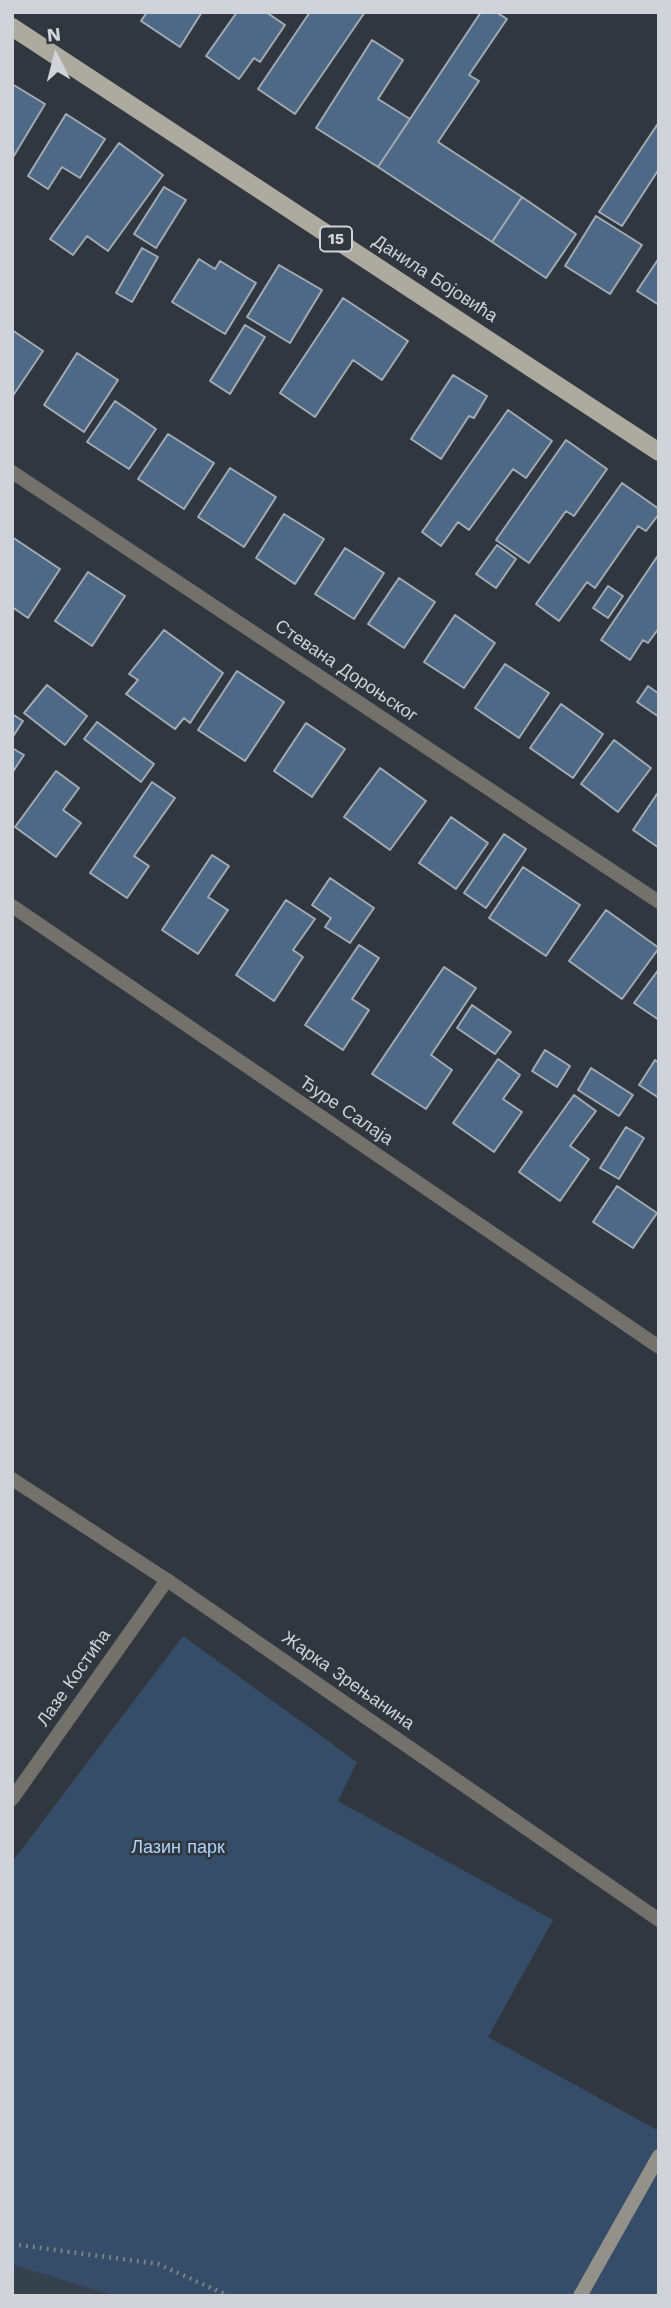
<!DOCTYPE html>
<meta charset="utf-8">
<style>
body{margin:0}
#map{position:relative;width:671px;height:2308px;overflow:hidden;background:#30373f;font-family:"Work Sans",sans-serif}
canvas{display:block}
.frame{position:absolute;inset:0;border:14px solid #d0d4d9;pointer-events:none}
.north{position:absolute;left:21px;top:21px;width:70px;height:70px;-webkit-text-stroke:5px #30373f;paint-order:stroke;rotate:354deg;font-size:19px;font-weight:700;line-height:28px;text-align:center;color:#d0d4d9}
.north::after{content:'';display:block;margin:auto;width:24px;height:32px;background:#d0d4d9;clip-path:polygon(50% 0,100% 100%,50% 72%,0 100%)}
</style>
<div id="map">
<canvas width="671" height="2308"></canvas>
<div class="frame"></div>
<div class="north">N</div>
</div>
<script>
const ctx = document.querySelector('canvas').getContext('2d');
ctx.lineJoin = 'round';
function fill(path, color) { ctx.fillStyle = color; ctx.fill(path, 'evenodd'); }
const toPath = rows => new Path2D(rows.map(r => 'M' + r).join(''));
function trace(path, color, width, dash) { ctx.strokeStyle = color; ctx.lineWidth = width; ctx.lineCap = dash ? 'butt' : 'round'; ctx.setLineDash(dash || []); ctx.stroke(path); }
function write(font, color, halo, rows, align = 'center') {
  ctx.font = font + ' "Work Sans",sans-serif'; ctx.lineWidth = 5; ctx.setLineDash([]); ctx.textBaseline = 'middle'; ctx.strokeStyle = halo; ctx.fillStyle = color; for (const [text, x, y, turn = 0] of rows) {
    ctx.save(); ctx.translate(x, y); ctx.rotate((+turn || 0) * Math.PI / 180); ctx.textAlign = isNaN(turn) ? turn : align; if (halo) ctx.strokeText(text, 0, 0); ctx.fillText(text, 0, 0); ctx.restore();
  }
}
fill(toPath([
 [12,2265,116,2296,12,2296]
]), '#36414e');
fill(toPath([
 [183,1636,357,1762,338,1801,553,1920,488,2037,659,2131,659,2296,116,2296,12,2265,12,1862]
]), '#354d68');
const building = toPath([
 [147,12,202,12,180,47,141,21,147,12],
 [237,12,266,12,285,25,260,62,254,58,239,79,206,56,237,12],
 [310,12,365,12,295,114,258,89,310,12],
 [481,12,496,12,507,19,469,75,479,81,438,142,522,197,492,242,378,167,481,12],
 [372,40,403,60,378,99,410,119,378,167,316,128,372,40],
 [12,84,45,104,12,159,12,84],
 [66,114,105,139,80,178,62,167,48,189,28,176,66,114],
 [659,122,659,169,622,226,599,212,659,122],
 [119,143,163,175,108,251,87,236,73,255,50,239,119,143],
 [164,187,186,200,156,248,134,234,164,187],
 [522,197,576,234,546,278,492,242,522,197],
 [596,216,642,245,610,294,565,266,596,216],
 [142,248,158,257,132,302,116,293,142,248],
 [659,258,659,305,637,291,659,258],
 [199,259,215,269,220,261,256,283,225,334,172,302,199,259],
 [279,265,322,290,290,343,247,317,279,265],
 [343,298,408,341,382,380,353,360,315,417,280,393,343,298],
 [245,325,265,337,230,394,210,381,245,325],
 [12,330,43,351,12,397,12,330],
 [77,353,118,380,84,432,44,405,77,353],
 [453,375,487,396,474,418,469,416,441,459,411,439,453,375],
 [115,401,156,429,129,469,87,442,115,401],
 [508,410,552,441,526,478,513,469,469,530,458,522,441,546,422,532,508,410],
 [168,434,214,463,184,509,138,479,168,434],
 [566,440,607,469,574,516,566,511,529,563,496,540,566,440],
 [230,468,276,497,244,547,198,517,230,468],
 [622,483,659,509,659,514,646,531,638,526,595,588,587,582,559,621,536,604,622,483],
 [284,514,324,539,295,584,256,558,284,514],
 [12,537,60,569,28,618,12,607,12,537],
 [497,545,516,559,496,588,476,574,497,545],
 [345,548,384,573,354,619,315,594,345,548],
 [659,554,659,628,648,643,643,640,630,660,601,640,659,554],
 [88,572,125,596,92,646,55,621,88,572],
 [399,578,435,602,404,648,368,624,399,578],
 [608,586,623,596,608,618,593,608,608,586],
 [455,615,495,643,464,688,424,662,455,615],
 [164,630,223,673,190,723,184,718,175,729,126,694,138,680,129,674,164,630],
 [505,664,549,693,519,738,475,708,505,664],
 [237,671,284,702,245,761,198,730,237,671],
 [47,685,87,716,65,745,24,713,47,685],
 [648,686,659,694,659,717,637,702,648,686],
 [561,704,603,734,573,778,530,748,561,704],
 [12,714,23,721,12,738,12,714],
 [97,722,154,764,141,782,84,739,97,722],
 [306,723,345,749,312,797,274,771,306,723],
 [614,740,651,768,618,812,581,784,614,740],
 [12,748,24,755,12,773,12,748],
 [380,768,426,801,390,850,344,817,380,768],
 [56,771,79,788,63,810,81,823,56,857,15,827,56,771],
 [152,782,175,798,134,856,149,866,127,898,90,873,152,782],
 [659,791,659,848,633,830,659,791],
 [451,817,488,843,456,889,419,863,451,817],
 [504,834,526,849,486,908,464,893,504,834],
 [212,855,229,866,208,897,228,910,198,954,162,930,212,855],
 [523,867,580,905,546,956,489,918,523,867],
 [330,878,374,908,350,943,325,927,331,918,312,905,330,878],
 [286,900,315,919,293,950,303,957,274,1001,236,975,286,900],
 [606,910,659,948,622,999,569,961,606,910],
 [359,945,379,958,352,999,369,1010,343,1050,305,1025,359,945],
 [444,967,476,988,431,1055,452,1070,426,1109,372,1074,444,967],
 [659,969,659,1020,634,1003,659,969],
 [472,1005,511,1032,495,1054,457,1028,472,1005],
 [545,1050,570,1066,557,1087,532,1071,545,1050],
 [498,1059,520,1075,503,1099,522,1112,494,1152,453,1123,498,1059],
 [655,1060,659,1063,659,1098,639,1085,655,1060],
 [591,1068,633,1095,619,1116,578,1090,591,1068],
 [574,1095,596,1111,570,1146,589,1159,560,1201,519,1172,574,1095],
 [626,1127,644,1138,619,1179,600,1168,626,1127],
 [617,1186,657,1213,633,1248,593,1222,617,1186]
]);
fill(building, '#4e6986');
trace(building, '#a2abb4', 2);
trace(toPath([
 [12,2244,158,2264,229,2296]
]), '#7b8187', 4.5, [2, 5]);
trace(toPath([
 [12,472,659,902],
 [12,906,659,1347],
 [12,1479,167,1580,659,1920],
 [12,1799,167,1580]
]), '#72716c', 14);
trace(toPath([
 [580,2296,659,2156]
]), '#939189', 14);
trace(toPath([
 [12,27,659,452]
]), '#adaaa0', 18);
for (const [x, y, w] of [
 [336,239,32]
]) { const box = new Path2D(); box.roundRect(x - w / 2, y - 12.5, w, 25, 5); ctx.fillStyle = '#30373f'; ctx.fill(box); trace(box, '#d0d4d9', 2); }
write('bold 16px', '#d0d4d9', null, [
 ["15",336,239]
]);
write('18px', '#d0d4d9', '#30373f', [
 ["Данила Бојовића",435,279,33],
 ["Стевана Дороњског",346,671,34],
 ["Ђуре Салаја",346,1111,34],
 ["Лазе Костића",74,1678,-55],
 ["Жарка Зрењанина",348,1681,35]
]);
write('18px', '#afd4fd', '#30373f', [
 ["Лазин парк",178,1848]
]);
</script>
